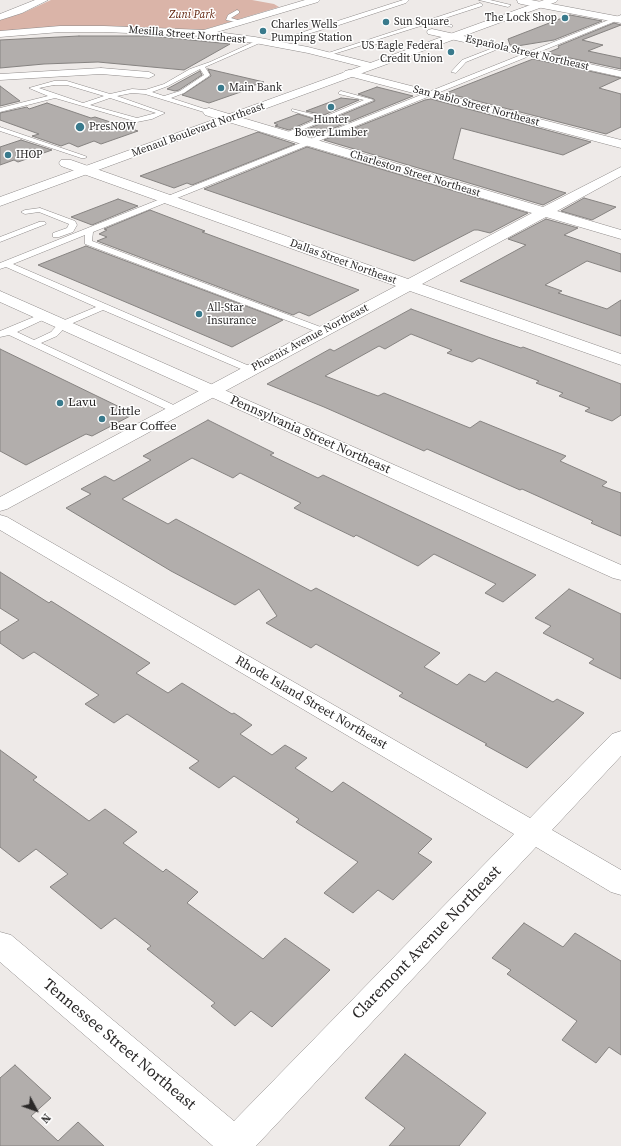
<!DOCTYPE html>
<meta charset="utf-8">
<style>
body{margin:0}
#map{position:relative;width:621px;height:1146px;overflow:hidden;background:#eeeae8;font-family:"Source Serif 4",serif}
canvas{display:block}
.north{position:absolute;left:16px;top:1090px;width:40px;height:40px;-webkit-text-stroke:3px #fff;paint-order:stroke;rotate:131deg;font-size:11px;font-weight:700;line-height:16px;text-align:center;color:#2a2828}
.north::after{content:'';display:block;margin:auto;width:14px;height:18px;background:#2a2828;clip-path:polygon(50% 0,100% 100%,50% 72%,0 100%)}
</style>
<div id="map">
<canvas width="621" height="1146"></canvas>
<div class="north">N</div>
</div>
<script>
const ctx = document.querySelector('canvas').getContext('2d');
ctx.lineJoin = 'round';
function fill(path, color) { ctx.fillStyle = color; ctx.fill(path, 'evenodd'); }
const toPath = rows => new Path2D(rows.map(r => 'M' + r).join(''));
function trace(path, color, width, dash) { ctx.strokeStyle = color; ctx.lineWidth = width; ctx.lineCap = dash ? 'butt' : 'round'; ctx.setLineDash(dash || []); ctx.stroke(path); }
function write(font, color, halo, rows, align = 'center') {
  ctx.font = font + ' "Source Serif 4",serif'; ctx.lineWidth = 3; ctx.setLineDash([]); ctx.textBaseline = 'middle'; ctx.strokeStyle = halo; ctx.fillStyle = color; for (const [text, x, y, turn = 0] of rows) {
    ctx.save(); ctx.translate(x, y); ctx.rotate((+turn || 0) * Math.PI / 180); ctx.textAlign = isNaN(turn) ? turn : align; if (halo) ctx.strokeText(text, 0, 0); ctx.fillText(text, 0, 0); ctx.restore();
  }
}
fill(toPath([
 [51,0,252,0,274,4,279,7,200,31,0,32,0,20,25,12]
]), '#dab4a8');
const building = toPath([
 [570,15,602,21,554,40,517,46,510,45,508,39,570,15],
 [614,23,621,25,582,40,603,45,588,51,621,58,621,69,547,53,559,48,558,46,614,23],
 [79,36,152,36,230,44,184,70,98,62,44,64,0,68,0,40,79,36],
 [533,59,621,78,599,88,621,94,621,127,606,134,446,93,533,59],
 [208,69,264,82,249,87,252,88,209,103,182,95,211,76,208,69],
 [200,71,202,75,179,90,175,91,167,89,200,71],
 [0,86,20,101,0,106,0,86],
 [377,87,413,96,312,137,298,133,375,101,374,99,358,94,377,87],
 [341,98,359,100,324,115,306,111,341,98],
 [431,99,591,142,563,155,461,128,453,159,566,193,543,205,324,140,425,100,431,99],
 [47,103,91,118,95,117,138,131,101,144,94,141,78,147,69,143,61,146,32,136,39,134,0,120,0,113,27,107,29,109,47,103],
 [298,114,314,119,289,130,275,126,278,125,274,123,298,114],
 [258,132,295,144,192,185,187,183,174,188,140,176,258,132],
 [21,140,52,150,18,162,14,160,0,165,0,147,21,140],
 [307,147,528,213,490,233,478,230,474,230,414,261,204,189,307,147],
 [584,198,616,207,592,220,561,211,584,198],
 [118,199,138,206,92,225,71,217,118,199],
 [150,210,205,231,202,232,359,290,309,316,299,312,293,315,97,241,107,237,99,234,107,230,104,229,150,210],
 [546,219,578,228,564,235,621,254,621,272,587,261,545,285,562,291,558,293,607,309,621,300,621,336,460,281,526,245,508,239,546,219],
 [86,246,283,320,232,347,38,265,86,246],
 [411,309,491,338,521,348,523,347,621,384,621,415,612,421,585,411,590,408,559,396,563,393,536,383,539,381,479,358,472,362,447,353,452,350,411,334,385,349,379,346,325,376,378,396,384,393,470,428,480,421,566,456,560,461,607,482,602,486,621,493,621,536,591,523,593,521,522,489,520,490,427,449,424,451,324,407,267,384,330,349,334,351,411,309],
 [0,349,134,414,92,436,86,434,26,465,0,451,0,349],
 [208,420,274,453,270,455,318,478,323,475,536,575,503,602,485,593,496,584,434,554,418,566,356,535,354,537,294,508,301,503,240,473,233,478,192,458,122,499,168,524,176,519,311,591,316,588,440,653,424,667,457,685,469,674,485,682,496,672,553,702,557,699,584,713,527,768,485,745,487,744,399,696,403,693,316,644,311,648,266,623,277,616,259,589,235,605,171,571,66,508,91,494,81,489,105,476,114,481,151,460,143,456,208,420],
 [0,572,49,603,51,601,150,663,136,673,168,693,182,683,232,714,234,713,252,725,240,734,272,755,285,745,307,758,295,768,332,792,343,782,432,839,418,853,432,862,393,900,378,890,353,913,324,893,358,862,296,822,299,819,234,776,219,788,189,768,199,761,127,714,114,723,85,704,99,695,34,652,23,659,0,643,0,632,19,620,0,608,0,572],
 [569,589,621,614,621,679,589,663,594,659,543,633,551,626,535,618,569,589],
 [0,750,37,777,33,780,89,821,105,809,137,832,123,843,163,872,166,869,198,892,187,903,263,959,285,938,330,970,272,1027,251,1011,235,1026,211,1006,215,1003,147,949,151,946,115,918,101,929,50,887,68,874,36,849,19,862,0,847,0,750],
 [524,923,563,947,575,933,621,961,621,1055,609,1047,596,1063,562,1040,577,1021,507,974,511,970,492,958,524,923],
 [405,1054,486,1113,459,1146,389,1146,405,1128,365,1098,405,1054],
 [15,1065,51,1098,31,1116,58,1141,78,1122,104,1146,0,1146,0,1078,15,1065]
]);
fill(building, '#b2aeac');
trace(building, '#868381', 1);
const service = toPath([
 [403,0,409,0,406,3,333,27,324,29,272,45,269,43,403,0],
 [479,0,490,0,511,5,508,7,479,0],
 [480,3,483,5,482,6,436,21,452,25,452,27,430,23,376,40,396,45,396,47,369,43,327,56,322,55,480,3],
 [237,10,239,11,239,13,231,18,241,21,241,23,226,20,228,15,237,10],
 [621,15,621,19,93,232,92,241,326,329,328,331,326,333,320,333,85,244,85,235,13,264,254,368,256,370,254,372,248,372,103,310,66,326,57,336,41,343,180,408,181,410,180,412,172,412,9,335,0,337,0,331,41,314,47,314,48,316,47,318,17,332,34,340,51,332,60,322,96,307,6,267,0,269,0,263,621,15],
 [260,39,263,41,262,42,205,67,210,75,209,76,184,93,171,98,211,111,211,113,207,113,145,94,132,93,117,96,165,113,152,119,137,122,55,98,0,112,0,108,48,96,29,88,54,81,67,81,110,94,132,89,145,90,164,84,190,69,210,62,260,39],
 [200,69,204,75,180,91,164,96,152,92,168,86,200,69],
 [54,85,67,85,104,96,83,103,39,88,54,85],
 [110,98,156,113,137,118,90,105,110,98],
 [498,46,503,47,466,62,456,73,451,72,462,60,498,46],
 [341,91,374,100,287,136,283,136,283,134,318,119,292,111,292,109,324,117,364,100,339,94,339,92,341,91],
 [0,127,85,156,87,157,85,158,81,158,0,131,0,127],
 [40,208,75,221,77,225,73,232,59,237,53,237,53,233,67,228,69,224,39,212,25,214,21,212,25,210,40,208],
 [39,222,45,222,46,224,0,242,0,237,39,222]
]);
const minor = toPath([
 [35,0,48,0,22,13,0,20,0,14,35,0],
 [305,0,320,0,318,2,217,32,255,37,308,47,375,64,376,66,375,68,371,69,308,53,255,43,202,36,104,32,60,32,0,37,0,31,60,26,104,26,204,30,305,0],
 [517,0,531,0,621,17,621,23,521,4,518,3,517,0],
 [432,29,621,71,621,77,428,34,427,32,428,30,432,29],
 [101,68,149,72,155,75,149,78,101,74,0,80,0,74,101,68],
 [349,70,621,140,621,148,345,75,343,73,345,71,349,70],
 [209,108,543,207,621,167,621,176,557,211,621,230,621,239,546,217,422,284,621,354,621,365,410,291,7,509,0,511,0,497,396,286,61,166,59,163,61,160,71,160,408,279,532,213,205,115,203,112,205,109,209,108],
 [0,515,7,517,530,818,612,734,621,731,621,756,552,830,621,870,621,895,611,892,536,847,256,1146,213,1146,0,962,0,932,11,935,234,1121,514,834,0,530,0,515]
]);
const tertiary = toPath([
 [0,291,621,565,621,580,613,578,0,302,0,291]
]);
const secondary = toPath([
 [544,0,558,0,556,2,0,206,0,197,544,0]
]);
trace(service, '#8f8b8a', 1);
trace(minor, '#8f8b8a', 1);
trace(tertiary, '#8f8b8a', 1);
trace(secondary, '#8f8b8a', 1);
fill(service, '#fff');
fill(minor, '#fff');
fill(tertiary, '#fff');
fill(secondary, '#fff');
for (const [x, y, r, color] of [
 [565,18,4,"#397a8c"],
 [386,22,4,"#397a8c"],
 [263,31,4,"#397a8c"],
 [451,52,4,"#397a8c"],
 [221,88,4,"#397a8c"],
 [331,107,4,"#397a8c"],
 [80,127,5,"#397a8c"],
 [8,155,4,"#397a8c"],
 [199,314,4,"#397a8c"],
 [60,403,4,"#397a8c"],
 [102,419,4,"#397a8c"]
]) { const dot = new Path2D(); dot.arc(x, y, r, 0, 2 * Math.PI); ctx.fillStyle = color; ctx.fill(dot); trace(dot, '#fff', 1.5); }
write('italic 11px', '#5f2009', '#fff', [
 ["Zuni Park",192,15]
]);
write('11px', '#2a2828', '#fff', [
 ["The Lock Shop",557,18,"right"],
 ["Sun Square",394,22],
 ["Charles Wells",271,25],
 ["Pumping Station",271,38],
 ["US Eagle Federal",443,46,"right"],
 ["Credit Union",443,59,"right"],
 ["Main Bank",229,88],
 ["Hunter",331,120,"center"],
 ["Bower Lumber",331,133,"center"],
 ["PresNOW",89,127],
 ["IHOP",16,155],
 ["All-Star",207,308],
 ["Insurance",207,321]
], 'left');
write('11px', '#2a2828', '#fff', [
 ["Mesilla Street Northeast",187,35,5],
 ["Española Street Northeast",527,53,13],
 ["San Pablo Street Northeast",476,106,15],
 ["Menaul Boulevard Northeast",198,130,-20],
 ["Charleston Street Northeast",415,174,17],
 ["Dallas Street Northeast",343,262,20],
 ["Phoenix Avenue Northeast",310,338,-28]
]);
write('13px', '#2a2828', '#fff', [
 ["Lavu",68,403],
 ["Little",110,412],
 ["Bear Coffee",110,427]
], 'left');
write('13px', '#2a2828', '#fff', [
 ["Pennsylvania Street Northeast",310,435,24],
 ["Rhode Island Street Northeast",311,703,30]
]);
write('16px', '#2a2828', '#fff', [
 ["Claremont Avenue Northeast",427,943,-46],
 ["Tennessee Street Northeast",119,1045,40]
]);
</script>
